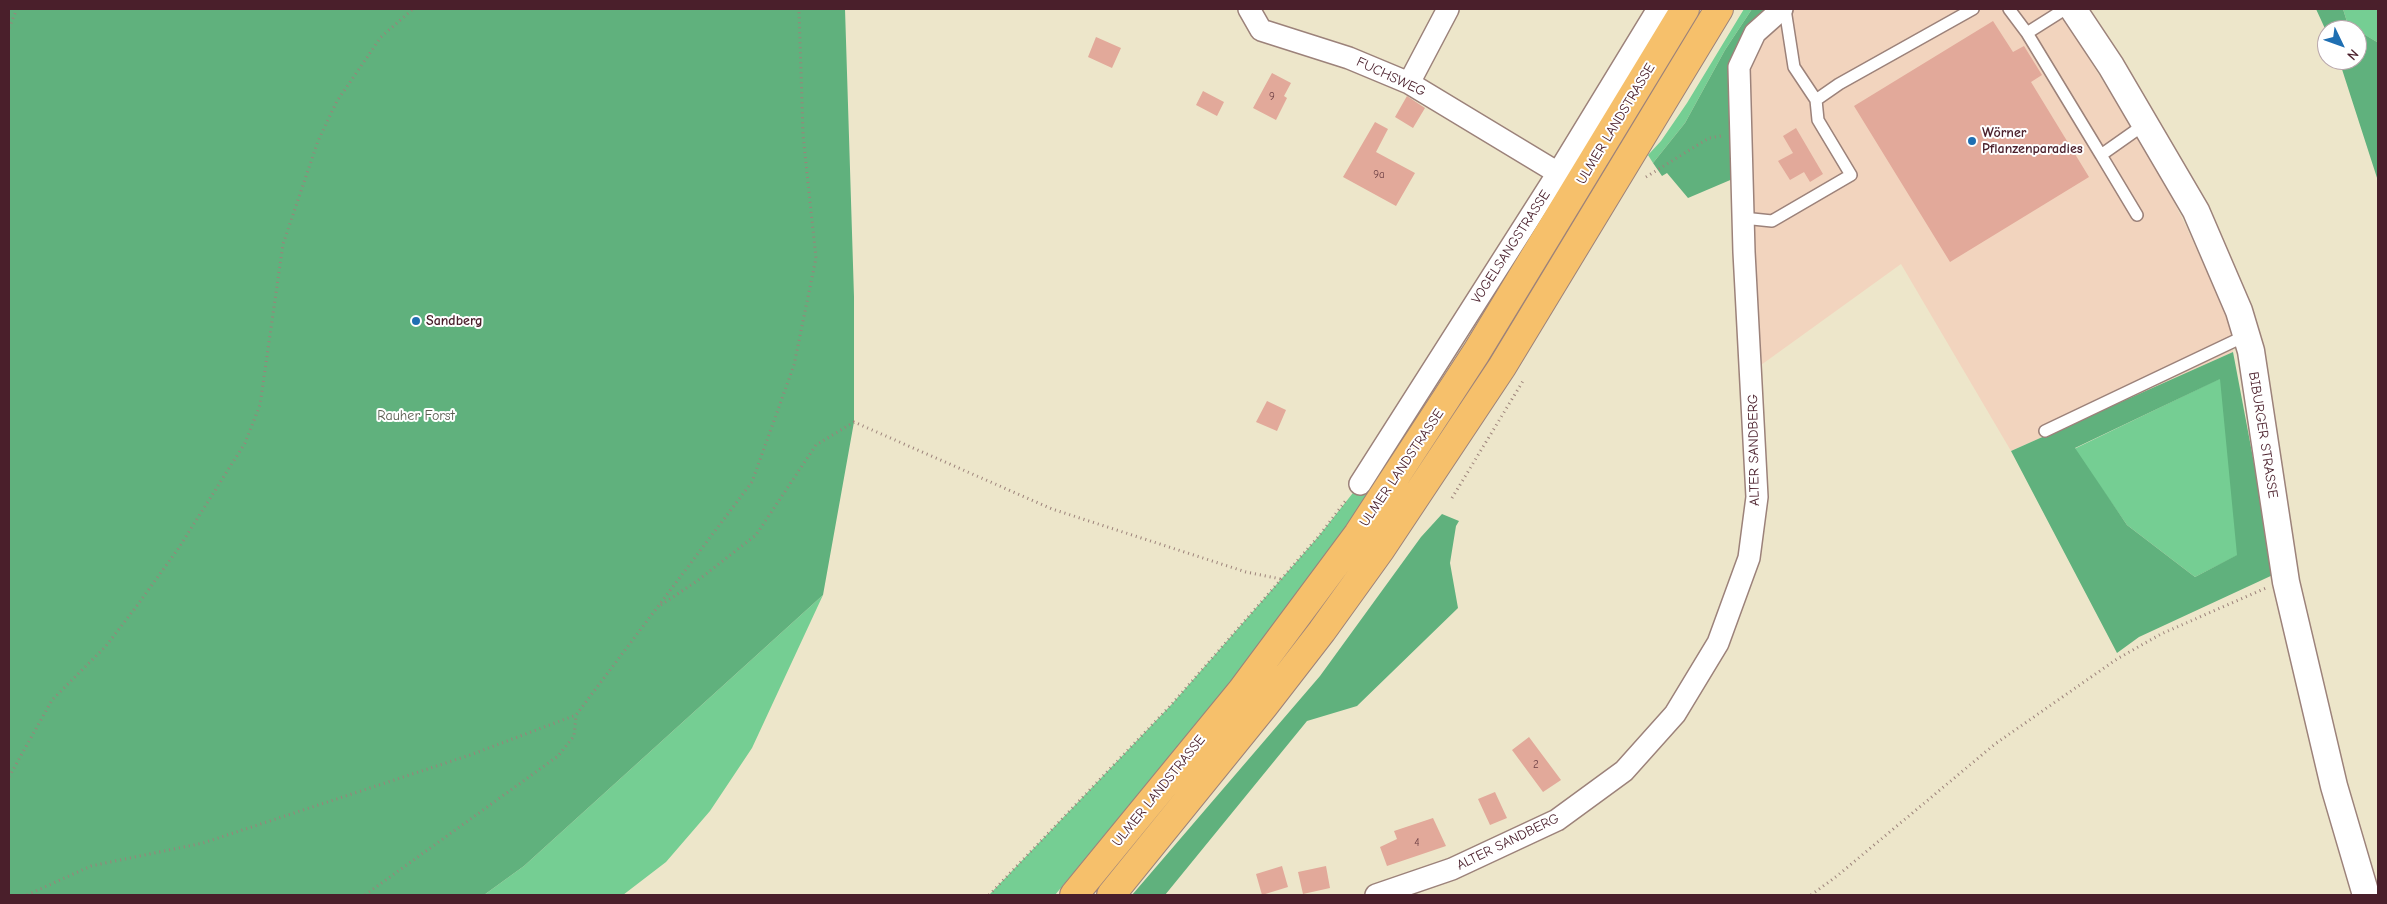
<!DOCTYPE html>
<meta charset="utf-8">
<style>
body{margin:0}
#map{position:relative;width:2387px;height:904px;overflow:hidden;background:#ede6ca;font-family:"Comic Neue",sans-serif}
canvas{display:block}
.frame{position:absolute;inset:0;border:10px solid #4a1f2b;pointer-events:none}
.north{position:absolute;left:2317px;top:20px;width:50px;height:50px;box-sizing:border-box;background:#fff;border:1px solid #b7a5aa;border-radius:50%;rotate:132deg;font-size:14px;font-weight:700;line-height:20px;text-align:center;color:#4a1f2b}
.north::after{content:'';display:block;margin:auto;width:18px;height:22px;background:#1f6fb2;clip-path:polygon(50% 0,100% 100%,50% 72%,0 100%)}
</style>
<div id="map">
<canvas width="2387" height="904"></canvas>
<div class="frame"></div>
<div class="north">N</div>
</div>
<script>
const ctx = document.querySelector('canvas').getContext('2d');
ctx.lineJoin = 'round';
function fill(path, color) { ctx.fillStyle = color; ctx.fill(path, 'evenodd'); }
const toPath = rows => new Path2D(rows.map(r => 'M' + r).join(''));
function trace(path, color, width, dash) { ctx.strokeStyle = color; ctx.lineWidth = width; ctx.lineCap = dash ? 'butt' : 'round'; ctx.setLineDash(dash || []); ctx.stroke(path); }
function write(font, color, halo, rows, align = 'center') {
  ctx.font = font + ' "Comic Neue",sans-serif'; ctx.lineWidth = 4; ctx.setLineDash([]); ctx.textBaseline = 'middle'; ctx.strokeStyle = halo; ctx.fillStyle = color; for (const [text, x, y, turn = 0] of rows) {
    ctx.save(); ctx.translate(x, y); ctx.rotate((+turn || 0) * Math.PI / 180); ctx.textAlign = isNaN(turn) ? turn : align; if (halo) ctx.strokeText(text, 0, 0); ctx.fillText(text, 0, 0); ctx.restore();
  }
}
fill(toPath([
 [1793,9,2058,9,2157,168,2186,226,2223,307,2234,339,2231,337,2233,352,2011,451,1901,264,1761,365,1752,247,1746,75,1765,33]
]), '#f2d4be');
fill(toPath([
 [1744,9,1752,9,1725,50,1685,123,1653,163,1648,155,1661,141,1687,103],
 [2343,9,2378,9,2378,46,2377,42,2348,25],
 [2221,378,2238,555,2195,577,2127,525,2074,449],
 [1360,484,1374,491,1274,630,1055,895,989,895,1171,705,1318,537],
 [823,595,752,748,710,811,666,862,623,895,484,895,524,866]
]), '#75ce93');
fill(toPath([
 [9,9,845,9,854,297,854,422,823,595,524,866,484,895,9,895],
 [1752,9,1773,9,1745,36,1735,178,1688,198,1667,173,1662,176,1653,163,1685,123,1725,50],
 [2316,9,2343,9,2348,25,2356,30,2327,30,2327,33],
 [2357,30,2377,42,2378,46,2378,181,2339,60,2357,60],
 [2233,352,2275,574,2139,637,2117,653,2011,451],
 [2220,379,2237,555,2195,577,2127,525,2075,448],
 [1442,514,1459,521,1456,526,1450,563,1458,608,1357,706,1307,721,1165,895,1132,895,1320,676,1421,537]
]), '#60b17d');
fill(toPath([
 [1993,21,2013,52,2024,46,2042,75,2031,82,2089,177,1950,262,1854,106],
 [1096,37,1121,48,1112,68,1088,57],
 [1272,73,1291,83,1284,96,1287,98,1276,120,1253,108],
 [1203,91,1224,102,1217,116,1196,105],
 [1407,96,1425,108,1413,128,1395,117],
 [1375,122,1388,129,1376,152,1415,173,1396,206,1343,177],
 [1796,128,1823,174,1810,182,1804,172,1790,180,1778,161,1793,153,1783,136],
 [1267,401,1286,410,1277,431,1256,422],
 [1529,737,1561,780,1543,792,1512,750],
 [1495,792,1507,818,1490,825,1478,799],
 [1433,818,1446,846,1387,866,1380,847,1397,839,1394,831],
 [1282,866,1288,887,1262,895,1256,874],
 [1326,866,1330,888,1303,894,1298,872]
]), '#e2a99a');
const service = toPath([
 [1785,9,1794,67,1816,100],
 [2009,9,2027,33,2065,9],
 [2027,33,2101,155,2145,124],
 [2101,155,2137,215],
 [1743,218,1772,221,1851,175,1818,120,1816,100,1839,84,1973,9],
 [2045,431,2247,335]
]);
const minor = toPath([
 [1249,9,1261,30,1349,58,1409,83,1558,173],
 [1409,83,1448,9],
 [1360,484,1558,173,1658,9],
 [1376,895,1452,869,1557,820,1624,771,1675,714,1718,643,1749,558,1757,497,1744,252,1739,67,1755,33,1782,9]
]);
const tertiary = toPath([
 [2073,9,2111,66,2196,211,2239,311,2251,351,2286,582,2334,786,2366,895]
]);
const primary = toPath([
 [1074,895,1242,690,1358,534,1476,353,1685,9],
 [1111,895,1264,706,1322,631,1381,549,1502,367,1719,9]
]);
trace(service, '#9c827a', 14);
trace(minor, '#9c827a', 24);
trace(tertiary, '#9c827a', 29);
trace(primary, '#9c827a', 30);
trace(toPath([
 [9,28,17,9],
 [1646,177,1709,138,1721,136],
 [1452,498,1523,381],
 [661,605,697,581,756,535,816,445,854,422,1052,509,1246,572,1281,579],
 [9,777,52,700,106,646,136,607,178,549,245,443,260,405,283,244,318,141,337,101,381,37,413,9],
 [27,895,91,866,203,843,470,755,576,715,752,482,794,365,816,258,803,135,799,9],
 [365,895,558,756,574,736,576,715],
 [989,895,1171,705,1318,537,1347,499],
 [1811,895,1837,876,1995,744,2117,659,2161,634,2266,588]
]), '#9c827a', 3, [1, 4]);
trace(service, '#fff', 11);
trace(minor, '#fff', 21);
trace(tertiary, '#fff', 26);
trace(primary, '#f6c06b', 28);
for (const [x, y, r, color] of [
 [1972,141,5,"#1f6fb2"],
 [416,321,5,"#1f6fb2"]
]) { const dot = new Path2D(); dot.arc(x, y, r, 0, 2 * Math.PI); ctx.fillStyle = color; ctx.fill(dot); trace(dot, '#fff', 2); }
write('11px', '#704247', null, [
 ["9",1272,97],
 ["9a",1379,175],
 ["2",1536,765],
 ["4",1417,843]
]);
write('14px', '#4a1f2b', '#fff', [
 ["FUCHSWEG",1391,77,25],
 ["ULMER LANDSTRASSE",1616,124,-59],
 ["VOGELSANGSTRASSE",1511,247,-57],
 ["BIBURGER STRASSE",2263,435,81],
 ["ALTER SANDBERG",1754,450,-91],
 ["ULMER LANDSTRASSE",1402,468,-56],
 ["ULMER LANDSTRASSE",1159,791,-51],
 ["ALTER SANDBERG",1508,842,-26]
]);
write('bold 14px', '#4a1f2b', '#fff', [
 ["Wörner",1982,133],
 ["Pflanzenparadies",1982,149],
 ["Sandberg",426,321]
], 'left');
write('14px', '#595c4f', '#fff', [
 ["Rauher Forst",416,416]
]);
</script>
